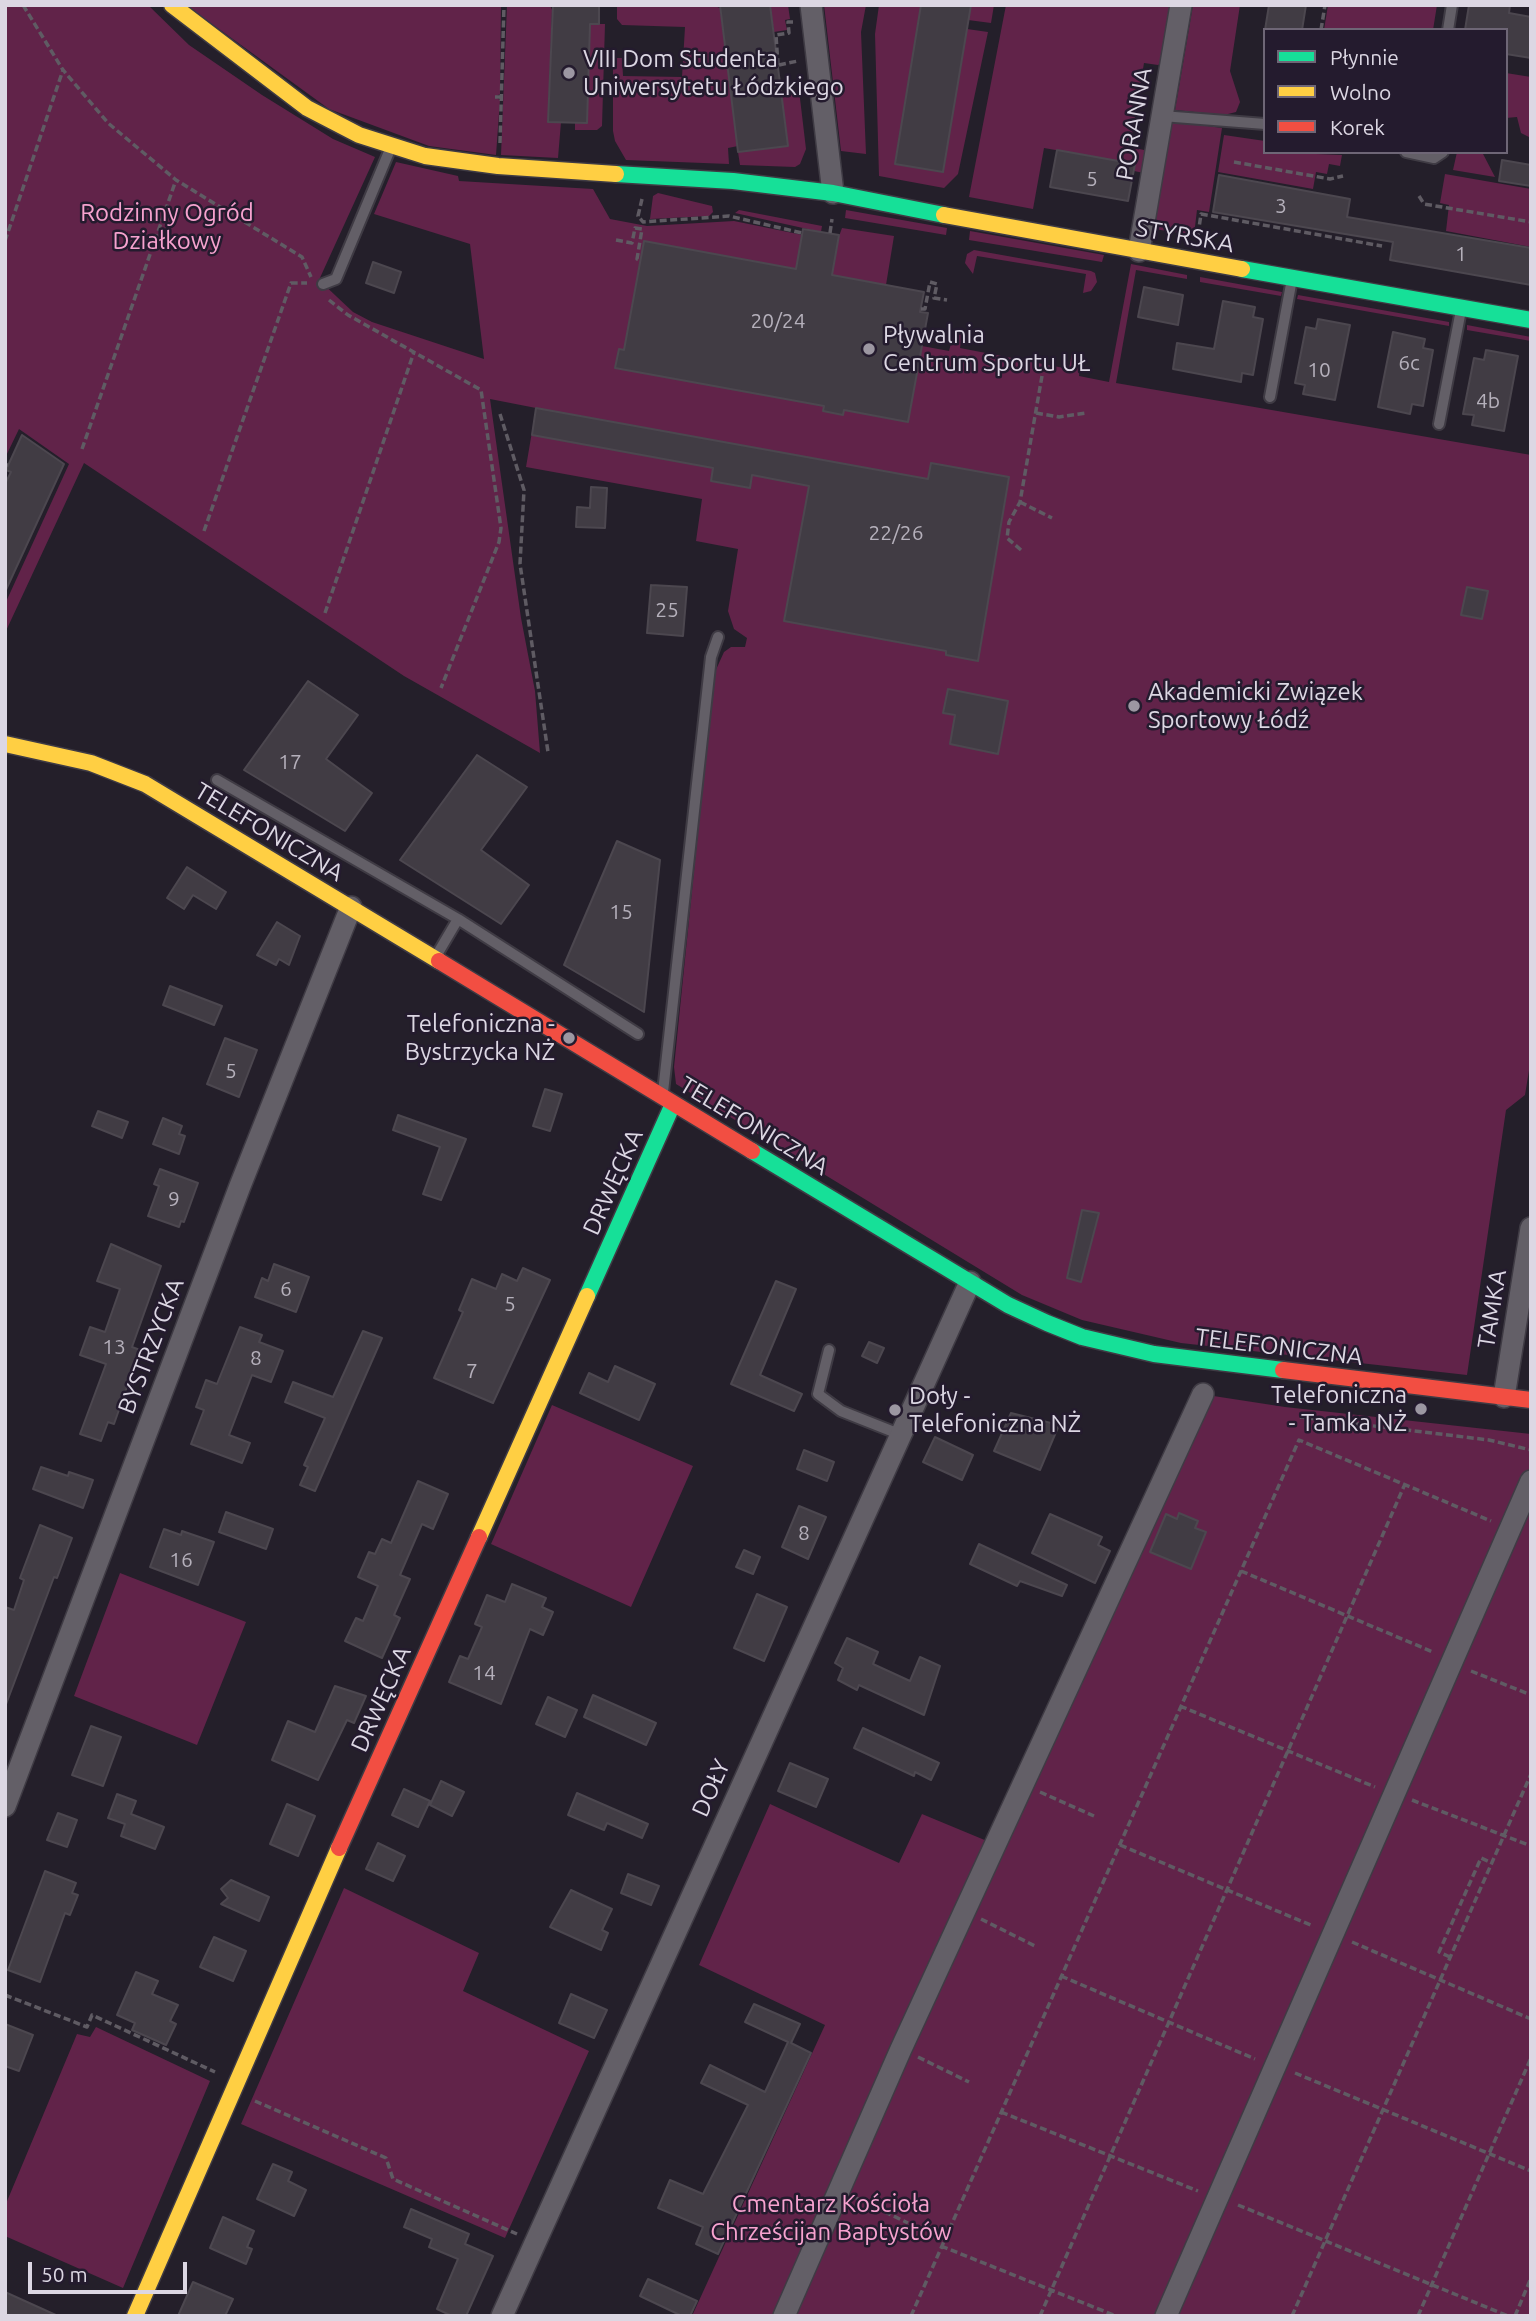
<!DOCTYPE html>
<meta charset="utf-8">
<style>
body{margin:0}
#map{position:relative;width:1536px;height:2321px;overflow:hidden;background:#241f2a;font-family:Ubuntu,sans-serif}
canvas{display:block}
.frame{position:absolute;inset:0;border:7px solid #dcd7e3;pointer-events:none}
.legend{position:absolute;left:1263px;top:28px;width:245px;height:126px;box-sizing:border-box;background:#241b2e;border:2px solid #6e6676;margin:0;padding:9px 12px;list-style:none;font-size:21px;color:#dcd7e3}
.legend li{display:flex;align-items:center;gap:14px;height:35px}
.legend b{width:35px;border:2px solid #6e6676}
.scale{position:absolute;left:28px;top:2262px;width:159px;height:32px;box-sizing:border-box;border:4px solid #dcd7e3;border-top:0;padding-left:9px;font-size:21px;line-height:24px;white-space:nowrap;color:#dcd7e3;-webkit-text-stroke:5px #241b2e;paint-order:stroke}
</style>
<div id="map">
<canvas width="1536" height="2321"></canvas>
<div class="frame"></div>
<ul class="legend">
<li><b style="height:9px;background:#16e098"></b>Płynnie</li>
<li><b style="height:9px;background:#ffcf43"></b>Wolno</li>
<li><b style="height:9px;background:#f24e42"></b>Korek</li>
</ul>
<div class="scale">50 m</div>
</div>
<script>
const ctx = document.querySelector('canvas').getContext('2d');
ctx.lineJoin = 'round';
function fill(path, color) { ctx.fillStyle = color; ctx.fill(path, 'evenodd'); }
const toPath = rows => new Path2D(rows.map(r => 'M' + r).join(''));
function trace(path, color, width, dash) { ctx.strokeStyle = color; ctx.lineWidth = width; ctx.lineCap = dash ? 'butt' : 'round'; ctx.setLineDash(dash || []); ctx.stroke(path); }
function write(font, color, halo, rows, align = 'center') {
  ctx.font = font + ' Ubuntu,sans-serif'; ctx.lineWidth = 5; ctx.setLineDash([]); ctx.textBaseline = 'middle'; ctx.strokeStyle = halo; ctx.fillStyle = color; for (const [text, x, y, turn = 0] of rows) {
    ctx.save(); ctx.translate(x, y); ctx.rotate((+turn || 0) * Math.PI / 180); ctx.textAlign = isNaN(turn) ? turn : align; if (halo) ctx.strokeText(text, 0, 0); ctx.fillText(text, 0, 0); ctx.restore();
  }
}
fill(toPath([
 [5,5,148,5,189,45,262,95,333,139,375,157,319,280,353,312,372,322,484,359,470,244,374,214,396,162,458,176,459,181,593,189,610,219,647,226,734,221,837,242,842,228,894,236,886,285,924,292,920,312,928,313,922,346,949,351,953,336,962,334,960,348,1069,369,1072,353,1080,360,1079,376,1109,382,1131,264,1187,275,1187,279,1136,270,1116,383,1531,455,1531,1058,1525,1095,1506,1110,1467,1375,1181,1343,1082,1320,1022,1295,676,1084,674,1067,714,674,724,652,731,647,745,647,747,638,734,629,728,611,738,549,696,541,702,499,526,467,536,408,490,399,521,618,535,691,540,753,404,676,84,463,5,633,5,604,69,464,19,429,5,458],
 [186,5,501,5,500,94,495,97,500,100,496,155,429,146,329,109],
 [507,5,550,5,552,10,548,121,561,122,558,158,501,155],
 [617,5,712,5,720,8,738,146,728,148,729,164,626,160,615,141,613,131,613,58,622,58,623,76,682,77,685,27,622,25,617,19],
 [770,5,788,5,790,19,785,20,787,30,774,32],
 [824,5,866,5,861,32,866,154,841,151],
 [879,5,921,5,896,164,943,172,967,29,988,32,958,174,944,188,879,176,875,34],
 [971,5,994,5,991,23,968,20],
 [1006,5,1171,5,1163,62,1158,65,1144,63,1130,147,1144,150,1147,154,1144,173,1134,171,1135,164,1044,148,1033,209,969,197],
 [1193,5,1240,5,1230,71,1240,102,1236,112,1224,115,1175,110],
 [1328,5,1437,5,1433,30,1324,30],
 [590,24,605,24,602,126,597,130,575,130,575,123,587,123],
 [1506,73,1531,77,1531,138,1521,133,1517,117,1506,118],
 [799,90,806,149,800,164,795,167,740,165,738,152,781,92],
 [1172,121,1222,128,1209,212,1197,210,1194,235,1154,229],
 [1224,135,1265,141,1265,152,1342,155,1340,166,1329,164,1327,174,1316,172,1313,189,1218,172],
 [1457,152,1482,152,1495,177,1453,170],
 [1445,174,1531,189,1531,247,1446,231,1449,205,1440,203],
 [658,193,712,206,713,212,709,216,650,219,653,196],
 [739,210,822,226,821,232,735,213],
 [846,210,947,228,946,235,845,218],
 [970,231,1104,255,1102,262,969,240],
 [974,250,1091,271,1095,273,1097,282,1091,291,1083,293,1086,274,977,256,973,274,965,263,967,254],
 [1200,277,1282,292,1281,296,1200,282],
 [1298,295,1449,322,1449,326,1297,299],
 [1467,325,1531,337,1531,341,1467,330],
 [1194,1393,1285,1407,1531,1434,1531,2316,692,2316,825,2025,699,1965,770,1804,899,1863,922,1814,987,1841],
 [552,1405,693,1466,631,1607,491,1544],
 [120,1573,246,1622,197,1745,74,1696],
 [344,1888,479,1953,463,1991,589,2051,505,2238,241,2124],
 [96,2027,210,2081,123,2288,5,2236,5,2206,77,2034,90,2037]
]), '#612349');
const building = toPath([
 [553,5,599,5,599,24,590,24,587,123,548,122,553,5],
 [720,5,770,5,788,146,738,152,720,5],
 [921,5,971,5,943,172,895,164,921,5],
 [1269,5,1306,5,1302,30,1265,30,1269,5],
 [1469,5,1510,5,1509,13,1531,17,1531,58,1506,54,1506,30,1465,30,1469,5],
 [1057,150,1135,164,1128,201,1050,187,1057,150],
 [1502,160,1531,165,1531,186,1499,181,1502,160],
 [1219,175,1350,199,1347,217,1531,248,1531,285,1390,260,1393,242,1213,212,1219,175],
 [803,229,839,235,832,275,924,292,920,312,928,313,908,422,844,410,843,415,823,411,824,406,615,368,619,349,624,350,644,241,796,269,803,229],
 [373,262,401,272,394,293,366,283,373,262],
 [1144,287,1183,295,1178,325,1138,317,1144,287],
 [1223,301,1255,307,1253,317,1263,319,1253,375,1242,373,1241,382,1173,369,1177,343,1214,349,1223,301],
 [1318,319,1350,325,1335,400,1303,394,1305,385,1295,383,1306,327,1316,329,1318,319],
 [1393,332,1425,339,1423,348,1433,350,1423,406,1412,404,1410,414,1378,407,1393,332],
 [1486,350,1518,356,1504,431,1472,425,1474,415,1463,414,1474,358,1484,360,1486,350],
 [536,408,928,479,931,463,1009,477,978,661,946,655,946,651,784,621,809,486,752,475,750,488,711,481,713,468,532,435,536,408],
 [22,435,64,464,5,592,5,484,11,472,6,470,22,435],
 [591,487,607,488,605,528,576,527,577,507,590,508,591,487],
 [651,585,687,587,683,636,647,633,651,585],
 [1467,587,1488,591,1482,619,1461,615,1467,587],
 [308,681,358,715,326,759,372,793,345,831,244,770,308,681],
 [948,689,1008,701,998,754,950,744,955,715,943,713,948,689],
 [477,755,527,787,481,850,529,885,501,924,400,860,477,755],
 [617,841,660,860,644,1012,564,965,617,841],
 [187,867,226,892,216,909,193,895,184,909,167,898,187,867],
 [277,922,300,936,289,965,279,959,276,965,257,955,277,922],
 [170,986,222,1006,214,1025,163,1005,170,986],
 [225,1038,257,1050,239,1097,207,1084,225,1038],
 [545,1089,562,1094,550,1131,533,1126,545,1089],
 [98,1111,128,1122,122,1138,92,1126,98,1111],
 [398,1115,466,1139,441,1200,423,1194,440,1147,393,1130,398,1115],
 [163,1118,182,1126,179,1134,185,1136,179,1154,153,1144,163,1118],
 [160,1169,198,1183,184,1222,181,1221,179,1227,148,1216,159,1186,154,1184,160,1169],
 [1082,1210,1099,1213,1081,1282,1067,1278,1082,1210],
 [111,1244,161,1266,132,1347,140,1350,114,1424,108,1422,101,1441,80,1434,106,1364,80,1355,90,1327,105,1332,120,1289,97,1281,111,1244],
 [274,1264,309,1277,296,1312,255,1297,262,1278,268,1281,274,1264],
 [523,1268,550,1280,493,1403,434,1378,463,1312,459,1310,472,1279,496,1289,502,1274,517,1281,523,1268],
 [776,1281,796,1289,760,1375,802,1394,794,1411,731,1384,776,1281],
 [240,1327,262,1335,259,1342,283,1351,271,1382,252,1375,229,1435,250,1443,242,1463,191,1444,204,1410,196,1407,206,1380,217,1384,240,1327],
 [363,1331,382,1338,315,1491,300,1485,308,1467,304,1465,325,1418,285,1402,293,1382,333,1397,363,1331],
 [869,1342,884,1348,877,1363,862,1356,869,1342],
 [615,1366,655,1384,639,1420,580,1393,589,1373,608,1382,615,1366],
 [1011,1413,1059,1425,1040,1470,994,1451,1011,1413],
 [935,1437,973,1455,962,1480,923,1462,935,1437],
 [804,1450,834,1462,827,1481,797,1469,804,1450],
 [41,1467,68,1476,69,1472,93,1480,83,1508,33,1489,41,1467],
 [418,1481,448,1494,433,1529,422,1524,400,1575,410,1579,394,1615,400,1618,382,1658,345,1641,356,1618,363,1621,378,1586,358,1577,369,1552,375,1554,382,1539,391,1543,418,1481],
 [799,1506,826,1517,808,1559,782,1547,799,1506],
 [226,1512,273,1529,266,1549,219,1532,226,1512],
 [1179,1513,1198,1521,1195,1528,1206,1532,1191,1569,1150,1552,1166,1514,1177,1519,1179,1513],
 [1050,1514,1102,1537,1098,1545,1110,1551,1095,1583,1032,1553,1050,1514],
 [40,1525,72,1538,57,1578,54,1577,5,1707,5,1607,14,1610,24,1580,20,1578,40,1525],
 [164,1529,181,1535,182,1531,214,1542,198,1585,150,1567,164,1529],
 [979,1544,1067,1585,1062,1596,1020,1581,1017,1586,970,1564,979,1544],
 [744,1550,760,1557,753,1574,736,1567,744,1550],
 [512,1584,546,1598,542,1607,553,1612,543,1635,530,1629,501,1704,449,1682,460,1656,468,1659,482,1627,475,1624,487,1595,505,1602,512,1584],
 [757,1594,787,1607,764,1661,734,1648,757,1594],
 [847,1638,878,1652,873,1664,910,1681,920,1657,940,1666,924,1715,859,1685,857,1690,838,1680,843,1668,835,1663,847,1638],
 [335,1686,366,1696,354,1723,347,1720,318,1780,272,1760,288,1721,315,1732,335,1686],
 [593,1695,656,1723,646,1745,584,1717,593,1695],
 [548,1697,577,1710,565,1737,536,1724,548,1697],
 [91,1726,121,1737,103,1786,72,1775,91,1726],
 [863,1728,939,1763,931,1780,915,1772,914,1776,854,1748,863,1728],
 [790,1763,828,1779,816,1807,778,1791,790,1763],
 [441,1781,464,1792,452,1816,430,1805,441,1781],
 [404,1789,430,1801,418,1827,392,1815,404,1789],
 [577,1793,648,1824,642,1838,607,1823,604,1830,568,1815,577,1793],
 [117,1794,136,1801,131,1814,164,1827,155,1849,121,1836,125,1824,108,1818,117,1794],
 [287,1804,315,1816,298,1856,270,1844,287,1804],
 [58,1813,77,1820,67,1847,47,1840,58,1813],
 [378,1843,405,1856,393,1881,366,1869,378,1843],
 [45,1871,76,1883,72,1893,78,1895,70,1915,65,1913,40,1982,8,1970,45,1871],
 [628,1874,659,1886,651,1905,621,1893,628,1874],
 [231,1880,269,1897,259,1921,221,1904,228,1898,221,1889,231,1880],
 [571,1890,612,1909,602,1930,608,1933,601,1950,550,1927,571,1890],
 [214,1937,246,1951,233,1981,200,1967,214,1937],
 [136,1972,158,1981,152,1994,178,2005,170,2021,176,2024,166,2045,132,2030,135,2023,117,2015,136,1972],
 [571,1994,607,2010,594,2038,559,2023,571,1994],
 [754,2004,800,2024,791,2043,811,2053,718,2254,696,2244,703,2227,658,2208,670,2180,703,2194,748,2105,701,2083,710,2065,765,2092,788,2042,745,2022,754,2004],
 [5,2024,33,2035,19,2071,5,2066,5,2024],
 [273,2164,292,2172,288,2181,306,2190,294,2216,257,2199,273,2164],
 [411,2209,469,2234,465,2244,493,2256,466,2316,452,2316,437,2309,458,2259,429,2247,432,2239,404,2227,411,2209],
 [223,2217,254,2231,247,2247,252,2249,246,2264,210,2248,223,2217],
 [648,2279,697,2301,690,2316,682,2316,640,2296,648,2279],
 [193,2282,233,2299,225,2316,178,2316,193,2282],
 [5,2292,58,2316,5,2316,5,2292]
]);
fill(building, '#413c44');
trace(building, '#4c474f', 2);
const lane = toPath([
 [1448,30,1452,5],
 [1162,116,1265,124],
 [1406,152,1434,158,1443,152],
 [323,284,336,279,391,147],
 [1270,397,1292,279],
 [1439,424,1461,310],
 [217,780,458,919],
 [435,958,458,919,638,1034],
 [663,1092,711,657,718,637],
 [829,1350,818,1394,841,1411,899,1434]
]);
const street = toPath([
 [811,5,833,193],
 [1139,251,1181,5],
 [1504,1397,1531,1228],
 [5,1806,240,1186,351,907],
 [502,2316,970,1282],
 [784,2316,901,2049,1203,1394],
 [1166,2316,1531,1481]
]);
const fast = toPath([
 [616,174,733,181,833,193,944,215],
 [1242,269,1531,320],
 [752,1151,1008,1305,1047,1323,1082,1337,1154,1354,1283,1370],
 [587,1296,673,1104]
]);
const slow = toPath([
 [172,5,307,108,359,135,425,156,498,166,616,174],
 [944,215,1242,269],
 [5,744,91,763,145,784,439,961],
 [479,1537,587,1296],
 [135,2316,339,1848]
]);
const jam = toPath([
 [439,961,752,1151],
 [1283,1370,1531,1400],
 [339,1848,479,1537]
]);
trace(lane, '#3f3b44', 14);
trace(street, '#3f3b44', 24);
trace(fast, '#3f3b44', 19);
trace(slow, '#3f3b44', 19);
trace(jam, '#3f3b44', 19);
trace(toPath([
 [23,5,63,70,108,123,176,180,302,257,311,277],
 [1321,30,1325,5],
 [778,65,776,35,789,33,788,22,793,22],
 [779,65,798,61],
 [495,97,502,97],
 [500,143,504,5],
 [1234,162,1330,179,1343,176],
 [1419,196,1424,204,1531,222],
 [642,199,638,216,643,222,729,216,802,233],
 [830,233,832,219],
 [1198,235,1201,214,1382,246],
 [616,240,632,243,635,228,642,229,637,259,641,260],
 [5,241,63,70],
 [329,300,348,315,481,390,501,528,499,542,441,688],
 [921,309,925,309,930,282,937,284,934,298,947,300],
 [1036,413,1059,417,1086,413],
 [500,414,524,490,520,564,548,752],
 [82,449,176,180],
 [5,465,8,465],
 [1020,502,1052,518],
 [204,531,291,283,307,283],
 [1021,550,1007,538,1009,522,1020,502,1042,376],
 [325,613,414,352],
 [1300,1417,1489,1440,1531,1450],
 [1241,1571,1433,1652],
 [1471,1671,1531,1695],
 [1180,1706,1375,1787],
 [1040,1792,1094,1816],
 [1412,1800,1531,1846],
 [1120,1845,1313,1926],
 [981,1919,1037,1947],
 [1352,1942,1531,2019],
 [1450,1957,1439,1952,1481,1858,1492,1863],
 [1061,1976,1255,2059],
 [5,1995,87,2027,92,2015,215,2072],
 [918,2057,969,2082],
 [1295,2073,1531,2171],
 [255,2101,386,2158,393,2179,517,2234],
 [1001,2112,1198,2191],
 [856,2198,908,2223],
 [1238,2205,1508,2316],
 [941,2246,1116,2316],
 [911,2316,1299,1440,1491,1521],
 [1040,2316,1405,1484],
 [1292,2316,1531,1774],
 [1418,2316,1531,2058],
 [1515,2316,1531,2278]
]), '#5f5b63', 3.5, [7, 3.5]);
trace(lane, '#635f67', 10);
trace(street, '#635f67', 21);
trace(fast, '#16e098', 16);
trace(slow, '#ffcf43', 16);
trace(jam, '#f24e42', 16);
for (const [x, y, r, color] of [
 [569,73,7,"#9c97a2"],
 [869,349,7,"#9c97a2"],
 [1134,706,7,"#9c97a2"],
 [569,1038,7,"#9c97a2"],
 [1421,1409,7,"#9c97a2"],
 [895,1410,7,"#9c97a2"]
]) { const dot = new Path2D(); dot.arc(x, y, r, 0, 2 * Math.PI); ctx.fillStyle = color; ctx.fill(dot); trace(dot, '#241b2e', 2.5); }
write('21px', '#b5b0bb', null, [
 ["5",1092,179],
 ["3",1281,206],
 ["1",1461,254],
 ["20/24",778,321],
 ["6c",1409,363],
 ["10",1319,370],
 ["4b",1488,401],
 ["22/26",896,533],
 ["25",667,610],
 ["17",290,762],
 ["15",621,912],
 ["5",231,1071],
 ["9",174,1199],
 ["6",286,1289],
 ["5",510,1304],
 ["13",114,1347],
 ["8",256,1358],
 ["7",472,1371],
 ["8",804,1533],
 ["16",181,1560],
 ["14",484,1673]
]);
write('24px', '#dcd7e3', '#241b2e', [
 ["VIII Dom Studenta",583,59],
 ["Uniwersytetu Łódzkiego",583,87],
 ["Pływalnia",883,335],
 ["Centrum Sportu UŁ",883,363],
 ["Akademicki Związek",1148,692],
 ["Sportowy Łódź",1148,720],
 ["Telefoniczna -",555,1024,"right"],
 ["Bystrzycka NŻ",555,1052,"right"],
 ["Telefoniczna",1407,1395,"right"],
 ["- Tamka NŻ",1407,1423,"right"],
 ["Doły -",909,1396],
 ["Telefoniczna NŻ",909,1424]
], 'left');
write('24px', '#dcd7e3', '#241b2e', [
 ["PORANNA",1134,124,-80],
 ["STYRSKA",1185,236,10],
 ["TELEFONICZNA",269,832,31],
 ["TELEFONICZNA",754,1126,31],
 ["DRWĘCKA",613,1182,-66],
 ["TAMKA",1492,1309,-81],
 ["BYSTRZYCKA",151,1346,-69],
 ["TELEFONICZNA",1279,1347,7],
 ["DRWĘCKA",381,1699,-66],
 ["DOŁY",711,1788,-66]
]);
write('24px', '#f7a2cf', '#241b2e', [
 ["Rodzinny Ogród",167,213],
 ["Działkowy",167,241],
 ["Cmentarz Kościoła",831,2204],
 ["Chrześcijan Baptystów",831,2232]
]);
</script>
